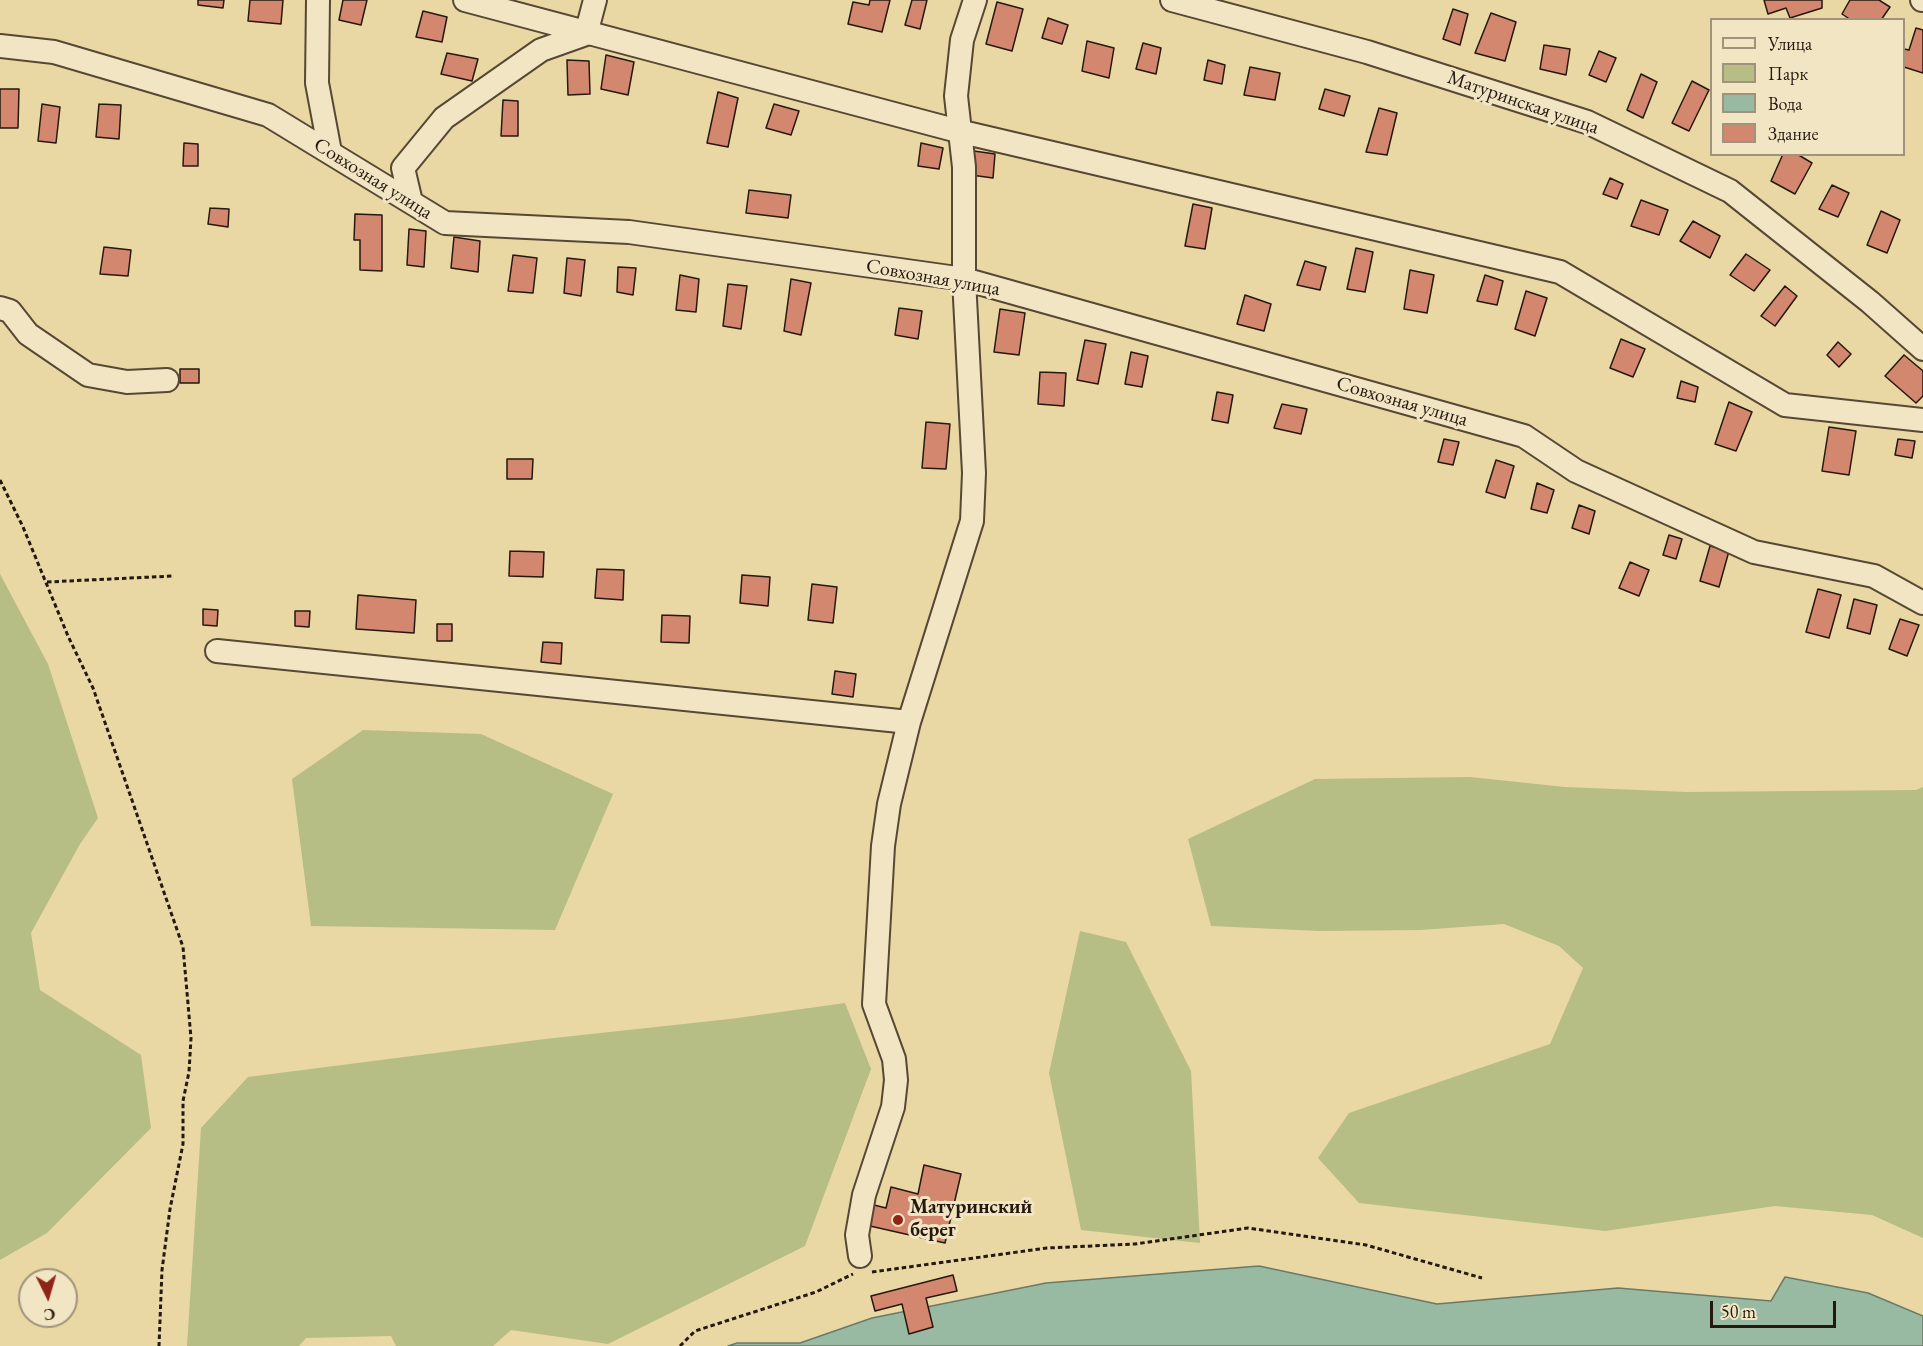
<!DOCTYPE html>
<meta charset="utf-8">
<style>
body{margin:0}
#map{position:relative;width:1923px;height:1346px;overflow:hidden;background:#e9d7a4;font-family:"EB Garamond",serif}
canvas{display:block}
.legend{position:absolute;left:1710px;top:18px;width:195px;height:138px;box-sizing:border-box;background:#f1e5c4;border:2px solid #9f937c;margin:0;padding:8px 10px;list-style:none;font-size:18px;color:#25190f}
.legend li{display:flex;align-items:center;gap:12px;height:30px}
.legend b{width:30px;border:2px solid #9f937c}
.north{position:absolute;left:18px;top:1268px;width:60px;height:60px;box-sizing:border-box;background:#f1e5c4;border:2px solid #9f937c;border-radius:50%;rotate:175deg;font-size:16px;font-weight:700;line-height:24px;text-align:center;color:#25190f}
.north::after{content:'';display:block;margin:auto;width:21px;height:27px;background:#8f2418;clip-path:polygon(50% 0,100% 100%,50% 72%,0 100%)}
.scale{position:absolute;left:1710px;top:1301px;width:126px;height:27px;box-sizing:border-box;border:3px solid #25190f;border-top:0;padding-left:8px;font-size:18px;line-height:21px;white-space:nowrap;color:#25190f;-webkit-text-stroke:4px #f1e5c4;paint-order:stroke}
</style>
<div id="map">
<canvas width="1923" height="1346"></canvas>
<ul class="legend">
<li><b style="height:8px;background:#f1e5c4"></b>Улица</li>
<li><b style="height:16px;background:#b6be86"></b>Парк</li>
<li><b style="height:16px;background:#98baa3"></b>Вода</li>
<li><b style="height:16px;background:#d3876e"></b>Здание</li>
</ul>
<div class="north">С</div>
<div class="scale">50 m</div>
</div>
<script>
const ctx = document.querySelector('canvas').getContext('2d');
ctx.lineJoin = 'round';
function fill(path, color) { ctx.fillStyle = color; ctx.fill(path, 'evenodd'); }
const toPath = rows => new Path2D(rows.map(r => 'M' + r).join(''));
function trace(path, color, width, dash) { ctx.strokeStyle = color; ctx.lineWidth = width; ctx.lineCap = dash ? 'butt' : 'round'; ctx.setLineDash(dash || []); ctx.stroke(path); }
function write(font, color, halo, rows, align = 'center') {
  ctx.font = font + ' "EB Garamond",serif'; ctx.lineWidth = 6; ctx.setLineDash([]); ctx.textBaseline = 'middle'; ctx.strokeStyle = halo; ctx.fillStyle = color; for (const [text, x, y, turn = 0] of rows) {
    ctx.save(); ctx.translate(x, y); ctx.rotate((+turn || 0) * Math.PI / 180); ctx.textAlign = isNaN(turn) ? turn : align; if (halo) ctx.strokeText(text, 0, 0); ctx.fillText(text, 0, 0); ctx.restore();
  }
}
fill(toPath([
 [0,574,48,664,98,818,80,844,31,933,40,990,141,1055,151,1128,47,1233,0,1260],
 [363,730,481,734,613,794,555,930,311,926,292,779],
 [1470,777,1565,787,1687,792,1916,790,1923,787,1923,1238,1872,1215,1775,1206,1605,1231,1359,1203,1318,1158,1349,1113,1550,1044,1583,968,1559,946,1504,924,1420,930,1320,931,1211,926,1188,839,1315,779],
 [1080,931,1126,942,1191,1071,1200,1243,1081,1230,1049,1073],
 [845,1003,871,1069,805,1246,608,1344,511,1330,493,1346,396,1346,391,1336,306,1338,299,1346,187,1346,201,1128,248,1077,545,1039,730,1019]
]), '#b6be86');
const water = toPath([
 [1259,1266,1437,1304,1618,1288,1771,1301,1785,1277,1868,1293,1923,1316,1923,1346,728,1346,737,1343,800,1343,872,1318,1046,1283,1259,1266]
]);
fill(water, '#98baa3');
trace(water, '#6a7a68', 1.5);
const building = toPath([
 [198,0,224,0,223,8,198,5,198,0],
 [250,0,283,0,281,24,248,21,250,0],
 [343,0,367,0,361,25,339,20,343,0],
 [870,0,890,0,882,32,848,24,853,2,869,5,870,0],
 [912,0,927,0,920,29,905,25,912,0],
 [1764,0,1822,0,1822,8,1790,18,1786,8,1768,14,1764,0],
 [1850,0,1879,0,1890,7,1881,20,1851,20,1842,14,1850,0],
 [997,2,1023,9,1012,51,986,44,997,2],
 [1453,9,1468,14,1460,45,1443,39,1453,9],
 [423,11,447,17,442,42,416,37,423,11],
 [1491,13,1516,22,1505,61,1475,53,1491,13],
 [1048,18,1068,25,1062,44,1042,38,1048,18],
 [1916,28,1923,30,1923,73,1904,67,1904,49,1909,50,1916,28],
 [1087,41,1114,48,1109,78,1082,71,1087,41],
 [1143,43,1161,48,1156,74,1136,69,1143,43],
 [1544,45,1570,49,1566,75,1540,69,1544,45],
 [1599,51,1616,58,1606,82,1589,75,1599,51],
 [447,53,478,59,472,81,441,74,447,53],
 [606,55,634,62,628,95,601,89,606,55],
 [567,60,589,61,590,94,568,95,567,60],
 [1208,60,1225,65,1222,84,1204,80,1208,60],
 [1250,67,1280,73,1275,100,1244,95,1250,67],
 [1641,74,1657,82,1643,118,1627,110,1641,74],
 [1692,81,1709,90,1689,131,1672,123,1692,81],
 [0,89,19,89,18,128,0,128,0,89],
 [1325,89,1350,96,1344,116,1319,109,1325,89],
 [718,92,738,98,728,147,707,143,718,92],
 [503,100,518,101,518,136,501,136,503,100],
 [42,104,60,107,56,143,38,141,42,104],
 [99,104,121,105,119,139,96,137,99,104],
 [774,104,799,111,791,135,766,128,774,104],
 [1379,108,1397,113,1387,155,1366,152,1379,108],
 [184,143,198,144,198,166,183,166,184,143],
 [921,143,943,148,939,169,918,166,921,143],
 [974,151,995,154,993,178,971,175,974,151],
 [1783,154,1797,154,1812,163,1795,194,1771,181,1783,154],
 [1610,178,1623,184,1617,199,1603,194,1610,178],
 [1832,185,1849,193,1838,217,1819,209,1832,185],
 [749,190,791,195,788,218,746,213,749,190],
 [1641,200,1668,210,1659,235,1631,226,1641,200],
 [1193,204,1212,208,1205,249,1185,246,1193,204],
 [210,208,229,209,228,227,208,224,210,208],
 [1881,211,1900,220,1887,253,1867,245,1881,211],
 [355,214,382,215,382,271,360,270,360,240,354,240,355,214],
 [1693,221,1720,236,1710,258,1680,241,1693,221],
 [409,229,426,231,424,267,407,265,409,229],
 [454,237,480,241,478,272,451,268,454,237],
 [104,247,131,250,128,276,100,274,104,247],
 [1356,248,1373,252,1365,292,1347,289,1356,248],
 [1746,254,1770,270,1754,291,1730,275,1746,254],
 [513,255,537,258,533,293,508,291,513,255],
 [567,258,585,260,581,296,564,293,567,258],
 [1305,261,1326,267,1320,290,1297,285,1305,261],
 [618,267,636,268,633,295,617,292,618,267],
 [1410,270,1434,275,1427,313,1404,309,1410,270],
 [680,275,699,279,696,312,676,310,680,275],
 [1485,275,1503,281,1497,305,1477,301,1485,275],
 [791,279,811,283,801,335,784,331,791,279],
 [728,284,747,286,741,329,723,326,728,284],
 [1785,286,1797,296,1775,326,1761,316,1785,286],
 [1526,291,1547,298,1535,336,1515,329,1526,291],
 [1245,295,1271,304,1264,331,1237,324,1245,295],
 [899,308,922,311,918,339,895,335,899,308],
 [1000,309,1025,313,1019,355,994,352,1000,309],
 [1621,339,1645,349,1633,377,1610,368,1621,339],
 [1085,340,1106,344,1098,384,1077,380,1085,340],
 [1838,342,1851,354,1839,367,1827,355,1838,342],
 [1131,352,1148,356,1142,387,1125,384,1131,352],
 [1904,355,1923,371,1923,396,1916,403,1885,376,1904,355],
 [180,369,199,369,199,383,180,383,180,369],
 [1040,372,1066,373,1064,406,1038,404,1040,372],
 [1681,381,1698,387,1695,402,1677,398,1681,381],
 [1217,392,1233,395,1228,423,1212,420,1217,392],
 [1729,402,1752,412,1736,451,1715,444,1729,402],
 [1282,404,1307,409,1301,434,1274,428,1282,404],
 [926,422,950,424,946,469,922,468,926,422],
 [1829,427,1856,431,1849,475,1822,471,1829,427],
 [1444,439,1459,442,1453,465,1438,462,1444,439],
 [1898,439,1915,441,1912,458,1895,455,1898,439],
 [507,459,533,459,532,479,507,479,507,459],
 [1496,460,1514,466,1505,498,1486,492,1496,460],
 [1537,483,1554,490,1547,513,1531,509,1537,483],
 [1579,505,1595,511,1589,534,1572,528,1579,505],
 [1669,535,1682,539,1676,559,1663,555,1669,535],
 [1710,546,1729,551,1719,587,1700,581,1710,546],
 [510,551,544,552,543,577,509,576,510,551],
 [1630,562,1649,570,1639,596,1619,588,1630,562],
 [597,569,624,570,623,600,595,598,597,569],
 [742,575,770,577,768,606,740,603,742,575],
 [812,584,837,587,833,623,808,620,812,584],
 [1818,589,1841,595,1829,638,1806,632,1818,589],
 [358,595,416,600,414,633,356,629,358,595],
 [1854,599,1877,605,1870,634,1847,628,1854,599],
 [203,609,218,610,217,626,203,625,203,609],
 [295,611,310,611,309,627,295,626,295,611],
 [662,615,690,616,689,643,661,642,662,615],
 [1900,619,1919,625,1907,656,1889,649,1900,619],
 [437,624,452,624,452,641,437,641,437,624],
 [543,642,562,643,561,664,541,662,543,642],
 [835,671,856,674,853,697,832,694,835,671],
 [924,1165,961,1174,945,1243,870,1226,874,1205,886,1208,891,1187,918,1194,924,1165],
 [953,1275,957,1291,926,1298,933,1327,909,1334,902,1304,875,1311,871,1296,953,1275]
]);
fill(building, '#d3876e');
trace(building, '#25190f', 1.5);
const minor = toPath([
 [318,0,317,83,330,152],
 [465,0,958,131,1560,272,1785,405,1923,420],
 [1172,0,1367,52,1587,122,1730,191,1870,302,1923,349],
 [1922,0,1923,0],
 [586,34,595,0],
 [0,46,54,52,268,115,445,223,629,232,964,279,1524,436,1576,471,1754,552,1874,576,1923,603],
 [411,202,403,168,444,118,541,50,586,34],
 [0,308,10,311,28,334,88,375,127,382,167,380],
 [217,651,909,722],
 [860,1256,857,1235,864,1195,893,1107,896,1080,894,1059,874,1004,883,846,889,804,909,722,972,521,974,473,964,279,964,167,956,96,962,40,975,0]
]);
trace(minor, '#564834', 26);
trace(toPath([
 [0,480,23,527,68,636,93,688,183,947,191,1038,189,1072,183,1101,183,1144,170,1209,162,1270,159,1346],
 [47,582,173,576],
 [872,1272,1047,1248,1135,1244,1248,1228,1366,1245,1482,1278],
 [680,1346,695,1331,816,1292,853,1274]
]), '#25190f', 3, [4.5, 3]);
trace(minor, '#f1e5c4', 22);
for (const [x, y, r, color] of [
 [898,1220,6,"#8f2418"]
]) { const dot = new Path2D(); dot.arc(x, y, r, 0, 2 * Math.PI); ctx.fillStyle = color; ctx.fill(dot); trace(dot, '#f1e5c4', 2); }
write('20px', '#25190f', '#f1e5c4', [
 ["Матуринская улица",1523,103,19],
 ["Совхозная улица",373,179,32],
 ["Совхозная улица",933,278,10],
 ["Совхозная улица",1402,402,16]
]);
write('bold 20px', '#25190f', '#f1e5c4', [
 ["Матуринский",910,1208],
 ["берег",910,1231]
], 'left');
</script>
